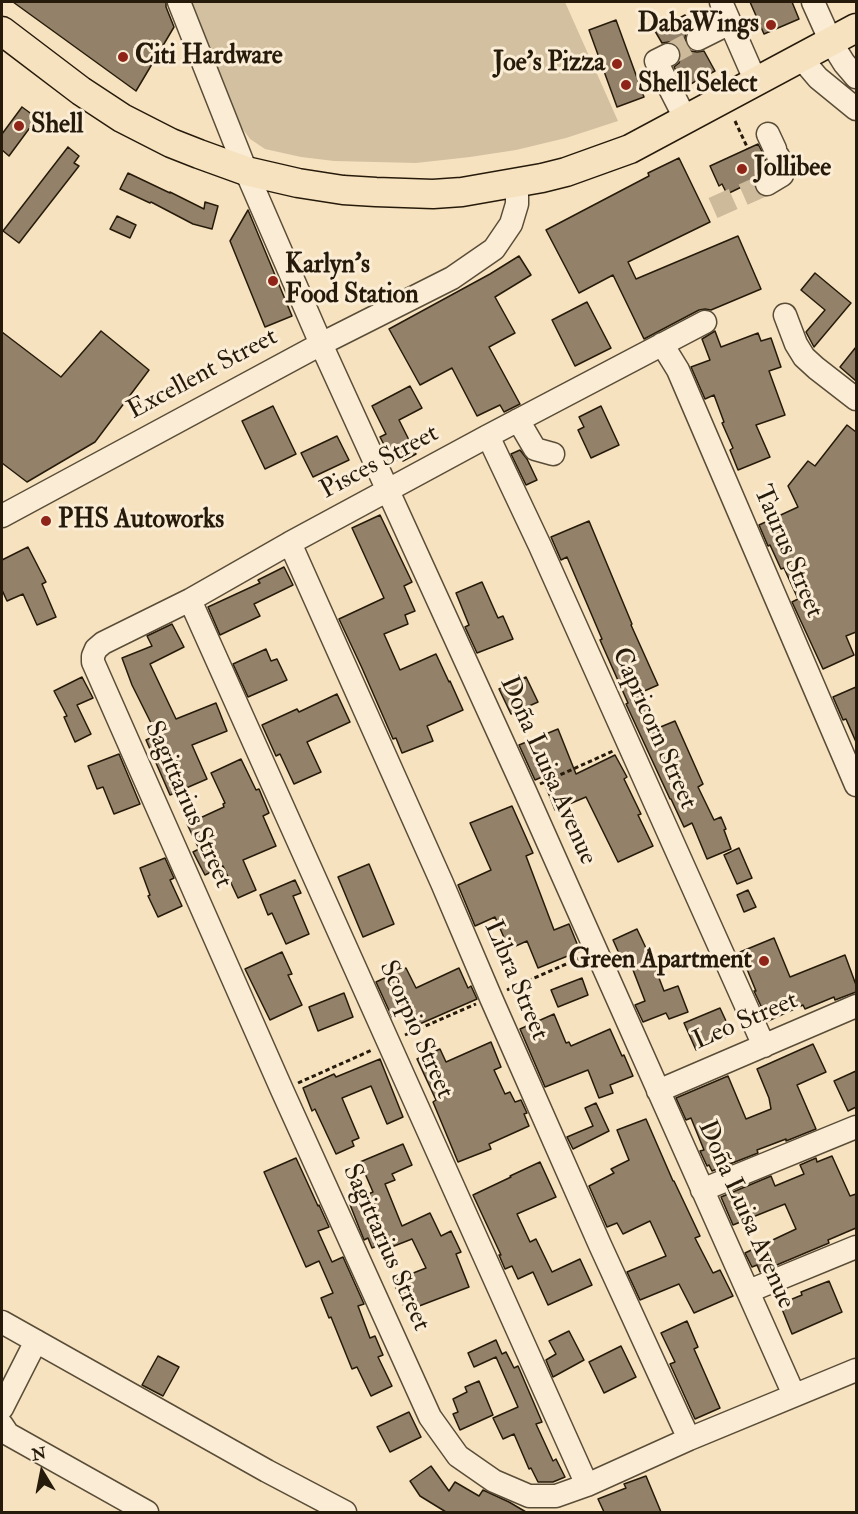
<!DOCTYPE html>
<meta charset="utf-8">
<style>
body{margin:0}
#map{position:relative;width:858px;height:1514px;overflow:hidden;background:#f7e2bf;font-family:"IM FELL Double Pica",serif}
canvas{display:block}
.frame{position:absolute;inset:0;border:3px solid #261b0b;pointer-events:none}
.north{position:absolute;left:12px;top:1442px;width:60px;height:60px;-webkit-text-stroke:4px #faecd5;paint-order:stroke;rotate:350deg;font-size:16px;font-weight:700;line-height:24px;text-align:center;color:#261b0b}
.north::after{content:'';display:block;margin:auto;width:21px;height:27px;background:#261b0b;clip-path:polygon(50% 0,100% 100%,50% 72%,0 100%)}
</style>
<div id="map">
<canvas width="858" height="1514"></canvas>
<div class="frame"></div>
<div class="north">N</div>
</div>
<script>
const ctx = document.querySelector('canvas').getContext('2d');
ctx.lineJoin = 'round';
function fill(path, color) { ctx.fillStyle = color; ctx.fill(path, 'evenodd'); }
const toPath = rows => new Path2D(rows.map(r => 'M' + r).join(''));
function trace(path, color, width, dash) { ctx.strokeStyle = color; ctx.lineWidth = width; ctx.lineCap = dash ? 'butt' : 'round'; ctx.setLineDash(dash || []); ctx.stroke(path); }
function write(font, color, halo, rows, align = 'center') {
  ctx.font = font + ' "IM FELL Double Pica",serif'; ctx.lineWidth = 6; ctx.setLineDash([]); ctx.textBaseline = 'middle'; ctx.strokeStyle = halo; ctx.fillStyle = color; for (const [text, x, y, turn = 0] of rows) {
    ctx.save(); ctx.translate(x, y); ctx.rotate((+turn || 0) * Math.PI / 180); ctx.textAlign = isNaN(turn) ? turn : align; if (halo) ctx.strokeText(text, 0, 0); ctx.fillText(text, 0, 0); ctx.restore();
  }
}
fill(toPath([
 [191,2,565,2,618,121,566,138,516,150,470,157,416,163,334,161,301,157,265,149,250,139,239,124]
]), '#d3c0a0');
const building = toPath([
 [13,2,166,2,166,7,174,27,136,91,13,2],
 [750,2,792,2,799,19,764,34,750,2],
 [685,15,692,27,686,32,685,38,686,46,691,51,697,52,704,51,715,71,685,87,674,67,679,63,681,56,680,48,675,43,669,42,662,43,655,31,685,15],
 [616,20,644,97,617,107,589,30,616,20],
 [22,107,37,118,9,156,2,150,2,134,22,107],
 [758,144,765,157,768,168,760,173,756,177,754,181,727,194,722,184,719,186,710,166,758,144],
 [68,147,79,156,74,163,79,166,19,243,3,231,68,147],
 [679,158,710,222,628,262,636,279,738,236,761,289,711,310,705,309,699,310,644,339,613,275,579,293,546,230,649,176,648,173,679,158],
 [128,173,170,193,170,192,204,209,205,202,218,206,212,229,193,224,151,202,150,203,120,189,128,173],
 [248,210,292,316,265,327,230,241,248,210],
 [117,216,136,225,130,238,110,229,117,216],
 [519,256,531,275,495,297,515,333,489,347,520,404,504,412,500,405,477,416,452,368,420,385,389,329,490,274,519,256],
 [815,273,851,303,814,347,806,332,825,310,801,290,815,273],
 [587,302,611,348,575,366,552,320,587,302],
 [101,331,149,370,95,442,27,482,2,463,2,332,61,377,101,331],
 [715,331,721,347,758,333,761,341,771,338,781,367,769,371,785,415,756,425,770,457,738,470,730,450,733,448,722,423,724,422,714,395,705,399,691,367,710,360,702,339,715,331],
 [856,347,856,381,840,367,856,347],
 [410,386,422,408,399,420,416,454,403,461,401,458,393,462,380,437,386,434,372,406,410,386],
 [273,406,296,454,265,469,242,421,273,406],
 [601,406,619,445,591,458,578,430,584,427,579,417,601,406],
 [847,425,856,432,856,632,846,636,854,655,823,669,792,602,798,599,784,568,781,569,770,545,768,546,759,525,798,507,788,486,808,461,815,466,847,425],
 [337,436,349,460,313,477,301,453,337,436],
 [520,450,527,459,537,480,526,485,511,454,520,450],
 [380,515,412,582,404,586,415,611,405,615,408,624,384,634,400,670,436,654,449,682,450,681,463,710,427,726,433,741,402,753,396,738,393,739,362,668,339,619,384,598,352,528,380,515],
 [589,521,632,624,631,625,658,685,642,692,658,728,675,721,703,784,698,787,714,820,721,817,726,829,724,830,731,849,707,859,692,823,684,827,671,799,670,799,626,704,628,703,600,640,602,639,567,557,561,560,551,537,589,521],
 [28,547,46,582,42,584,56,617,37,625,23,594,7,601,2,590,2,560,28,547],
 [284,567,293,585,254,604,260,616,220,635,208,607,260,583,258,580,284,567],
 [482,582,498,618,503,616,513,639,477,653,465,627,469,625,456,593,482,582],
 [172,624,184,647,150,664,176,719,216,703,227,731,192,745,207,779,170,795,146,740,157,735,132,685,122,658,152,646,147,636,172,624],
 [266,649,271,661,277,659,287,680,248,697,233,664,266,649],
 [82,677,93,698,77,705,91,734,75,742,64,717,67,716,54,691,82,677],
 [526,677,538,702,511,714,499,689,526,677],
 [856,687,856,742,846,719,843,720,833,697,856,687],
 [337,694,350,722,307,742,321,772,294,784,280,754,276,756,262,725,297,709,299,712,337,694],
 [558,729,576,774,615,755,627,777,624,779,641,814,638,815,653,846,618,862,586,797,555,810,542,777,535,780,519,745,558,729],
 [119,754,140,804,114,814,103,787,97,789,88,766,119,754],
 [241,759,256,790,259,789,269,813,263,816,276,846,243,860,256,890,238,898,223,866,205,875,193,852,199,849,187,824,224,807,223,804,225,803,211,773,241,759],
 [512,806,533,853,526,856,554,930,569,924,580,951,538,968,527,941,509,949,495,917,475,926,458,885,491,870,470,823,512,806],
 [739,848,752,878,737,884,724,855,739,848],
 [165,858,174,878,170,880,182,906,158,917,148,896,150,895,140,868,165,858],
 [369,864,394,924,363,937,338,877,369,864],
 [295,880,301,893,293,896,309,934,286,944,272,913,268,915,260,895,295,880],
 [748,890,756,907,744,912,737,895,748,890],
 [637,929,654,965,664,991,678,986,688,1012,669,1019,666,1013,643,1022,635,1005,645,1001,628,957,622,960,613,940,637,929],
 [774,938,790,977,845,955,856,985,856,992,835,1000,834,997,805,1009,803,1005,768,1021,754,991,756,991,740,952,774,938],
 [282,952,292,974,288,975,302,1005,270,1020,245,969,282,952],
 [406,968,416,988,459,968,468,988,471,986,477,999,415,1026,408,1010,392,1017,376,982,406,968],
 [582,978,588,995,558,1007,551,990,582,978],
 [344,993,353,1017,318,1031,309,1007,344,993],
 [720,1008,732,1034,696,1050,684,1023,720,1008],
 [554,1014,566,1043,569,1042,571,1046,610,1029,622,1056,624,1055,633,1076,610,1085,613,1093,599,1098,588,1070,545,1087,520,1029,554,1014],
 [491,1042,501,1067,494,1070,505,1094,510,1092,515,1102,521,1100,527,1113,524,1114,529,1126,489,1144,491,1149,458,1162,433,1102,436,1100,417,1059,440,1049,446,1062,491,1042],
 [813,1044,826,1072,797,1085,816,1129,786,1141,786,1139,757,1150,758,1153,712,1171,709,1165,707,1166,700,1151,704,1150,691,1118,686,1120,676,1098,728,1076,746,1119,771,1109,769,1098,757,1069,813,1044],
 [380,1059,403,1117,387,1124,371,1086,342,1098,359,1138,352,1141,354,1146,336,1154,315,1109,312,1111,303,1088,334,1074,336,1077,380,1059],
 [856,1071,856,1107,848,1111,834,1081,856,1071],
 [596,1103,609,1131,573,1149,567,1137,593,1126,585,1108,596,1103],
 [646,1119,673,1181,674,1181,700,1236,695,1238,713,1273,720,1270,733,1296,694,1313,679,1284,640,1300,627,1272,666,1256,650,1221,623,1234,617,1223,607,1227,589,1186,614,1173,611,1169,629,1160,617,1130,646,1119],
 [403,1144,412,1165,392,1174,395,1180,385,1184,402,1226,430,1213,441,1236,451,1231,461,1252,456,1254,469,1287,406,1311,393,1281,426,1268,412,1239,389,1248,387,1245,380,1248,379,1245,372,1248,368,1238,364,1240,349,1202,373,1192,360,1162,403,1144],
 [832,1156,850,1196,856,1194,856,1228,828,1240,829,1243,760,1272,757,1265,752,1267,745,1253,796,1229,785,1204,733,1225,721,1197,771,1176,775,1186,804,1174,800,1165,816,1158,817,1162,832,1156],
 [296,1158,318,1206,319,1205,329,1227,318,1231,332,1262,343,1257,364,1304,358,1306,370,1338,375,1336,383,1355,378,1357,392,1386,371,1396,357,1367,352,1369,331,1317,329,1318,321,1298,333,1293,319,1261,306,1267,264,1172,296,1158],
 [540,1162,556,1197,517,1214,530,1242,536,1239,552,1272,580,1259,592,1285,548,1305,533,1272,518,1279,512,1266,505,1269,499,1255,501,1255,473,1195,511,1177,510,1176,540,1162],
 [829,1281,842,1312,792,1334,780,1304,802,1295,801,1292,829,1281],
 [687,1321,698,1347,694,1349,720,1408,695,1419,670,1364,675,1362,661,1333,687,1321],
 [569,1331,584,1360,553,1377,546,1360,556,1354,549,1341,569,1331],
 [496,1340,502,1354,506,1352,514,1368,518,1366,542,1422,536,1424,553,1461,556,1459,565,1477,553,1482,538,1482,531,1468,529,1469,514,1434,503,1439,493,1418,518,1407,496,1357,474,1367,468,1353,496,1340],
 [621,1346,636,1377,604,1393,589,1362,621,1346],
 [158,1356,179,1367,163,1396,142,1385,158,1356],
 [479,1381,493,1415,460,1430,453,1414,458,1412,453,1399,467,1392,465,1387,479,1381],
 [409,1412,421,1437,390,1452,377,1427,409,1412],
 [431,1466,449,1491,455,1482,479,1496,483,1490,509,1502,526,1512,446,1512,420,1496,410,1481,431,1466],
 [646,1476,661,1512,604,1512,598,1499,626,1488,624,1484,646,1476]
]);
fill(building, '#938269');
trace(building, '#261b0b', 1.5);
trace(toPath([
 [668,55,698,39],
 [713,208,767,184]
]), '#cdba9b', 22, [22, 11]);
const minor = toPath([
 [179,2,246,171,321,344,525,791,794,1395],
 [721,2,756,82],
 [813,2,831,42,844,63,856,77],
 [698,39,730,23],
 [668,55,656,61,686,120],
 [801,58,818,78,856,109],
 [768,134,775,149],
 [767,184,782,175,783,168,778,156],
 [785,315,796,344,804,357,816,368,856,399],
 [705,322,488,436,290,543,190,600,103,643,96,649,93,656,93,662,282,1090,430,1417,458,1456,494,1481,529,1496,556,1496,587,1485,689,1439,856,1370],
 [662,344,678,370,856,785],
 [518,420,535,449,553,454],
 [488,436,540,546,764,1046],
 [2,516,321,344,452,278,494,249,511,224,517,204,517,183],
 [290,543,442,883,491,998,600,1245,689,1439],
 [190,600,587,1485],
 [658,1091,856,1006],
 [702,1190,856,1127],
 [749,1291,856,1247],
 [2,1322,267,1471,345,1512],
 [2,1408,36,1341],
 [2,1425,8,1434,147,1512]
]);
const major = toPath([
 [2,31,81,91,122,118,171,143,199,154,246,171,298,183,343,190,376,192,433,194,462,192,542,178,566,172,630,149,856,28]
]);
trace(minor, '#5a4d38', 25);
trace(major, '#261b0b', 31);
trace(toPath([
 [735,121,748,149],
 [540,784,613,751],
 [507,990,580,958],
 [405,1035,476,1004],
 [298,1083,372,1050]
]), '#261b0b', 3, [4.5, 3]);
trace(minor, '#faecd5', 22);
trace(major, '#f7e2bf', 28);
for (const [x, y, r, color] of [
 [771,25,6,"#8f2418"],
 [123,57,6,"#8f2418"],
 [617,64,6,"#8f2418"],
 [626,85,6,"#8f2418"],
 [19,126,6,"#8f2418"],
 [742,169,6,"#8f2418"],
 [273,281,6,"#8f2418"],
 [46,521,6,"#8f2418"],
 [764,961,6,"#8f2418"]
]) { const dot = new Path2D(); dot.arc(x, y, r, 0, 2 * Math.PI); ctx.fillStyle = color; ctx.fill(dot); trace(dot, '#faecd5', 2); }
write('bold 26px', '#261b0b', '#faecd5', [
 ["DabaWings",759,25,"right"],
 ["Citi Hardware",135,57],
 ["Joe's Pizza",605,64,"right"],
 ["Shell Select",638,85],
 ["Shell",31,126],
 ["Jollibee",754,169],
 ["Karlyn's",285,266],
 ["Food Station",285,296],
 ["PHS Autoworks",58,521],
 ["Green Apartment",752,961,"right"]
], 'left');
write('26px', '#261b0b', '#faecd5', [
 ["Excellent Street",203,375,-28],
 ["Pisces Street",380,463,-28],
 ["Taurus Street",787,552,67],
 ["Capricorn Street",653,729,66],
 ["Doña Luisa Avenue",547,771,66],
 ["Sagittarius Street",187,805,66],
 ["Libra Street",515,981,67],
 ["Leo Street",746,1022,-23],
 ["Scorpio Street",415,1030,66],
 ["Doña Luisa Avenue",745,1215,66],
 ["Sagittarius Street",385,1248,66]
]);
</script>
